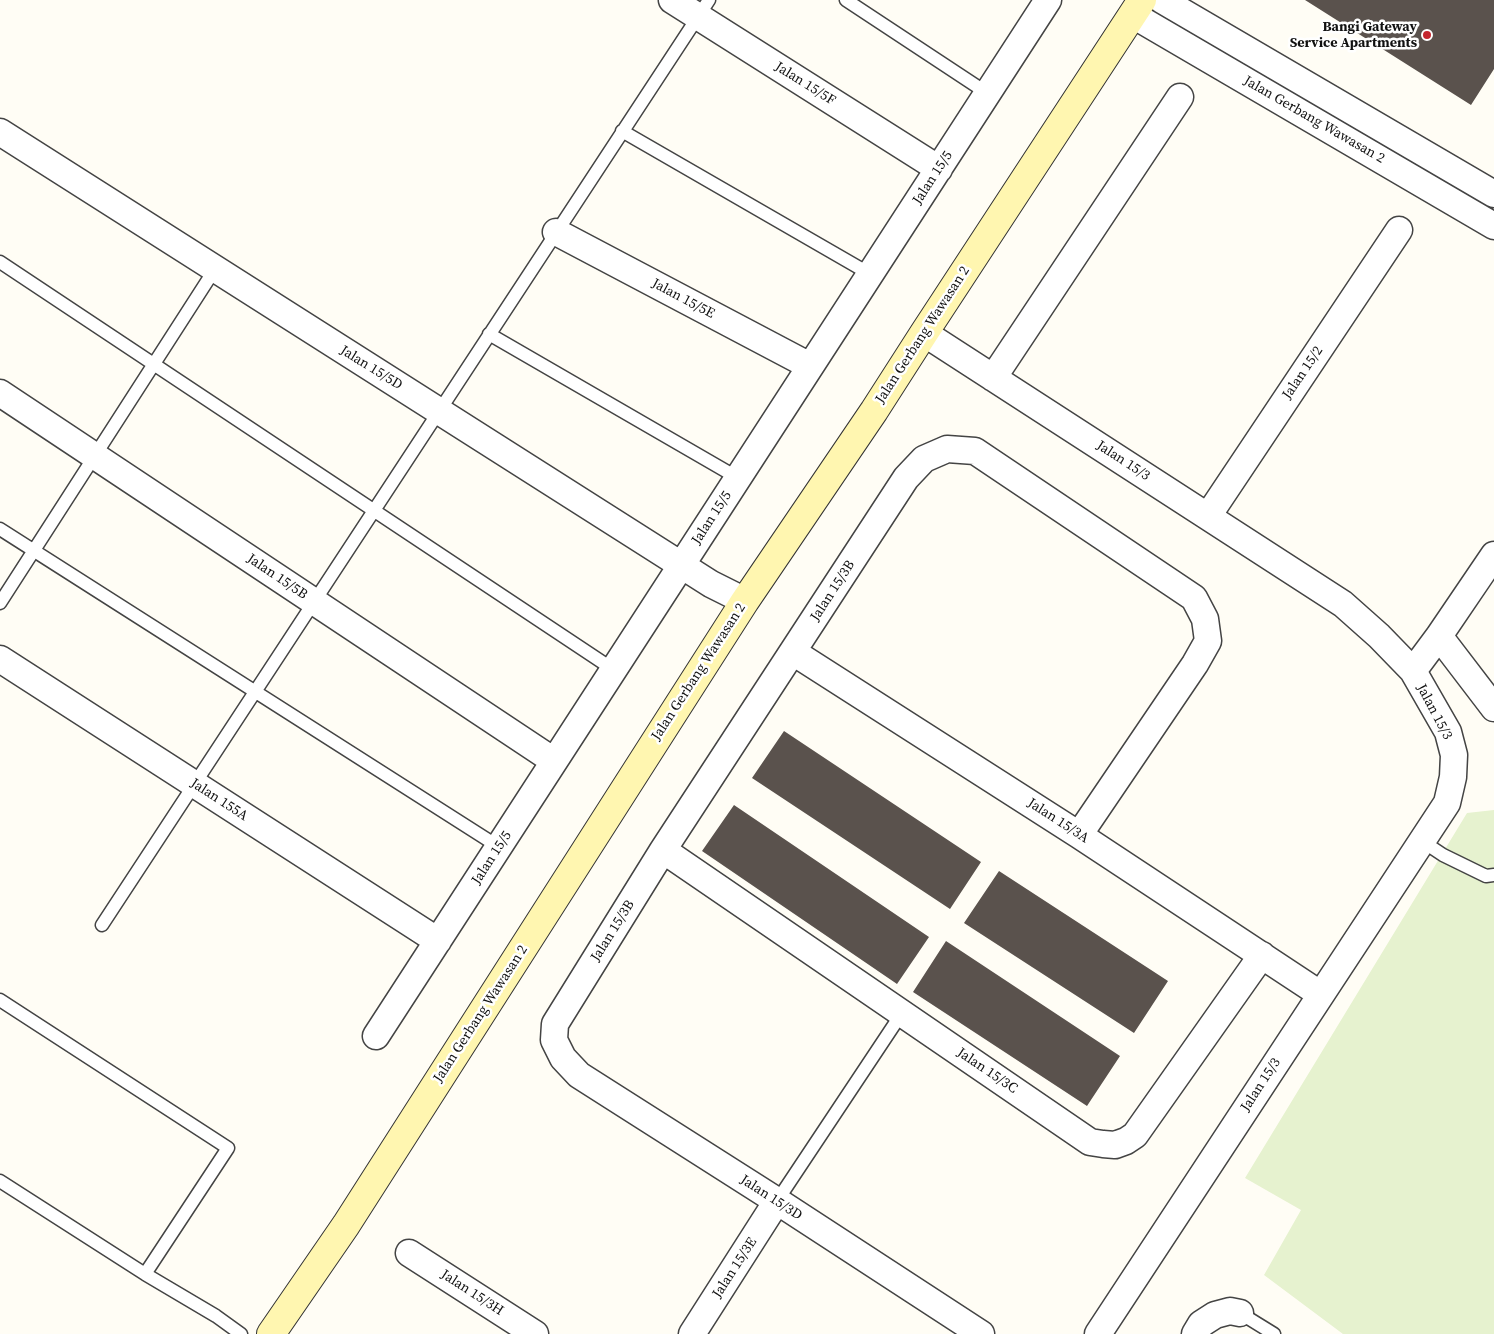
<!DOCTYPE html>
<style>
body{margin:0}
canvas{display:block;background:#fffdf5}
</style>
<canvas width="1494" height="1334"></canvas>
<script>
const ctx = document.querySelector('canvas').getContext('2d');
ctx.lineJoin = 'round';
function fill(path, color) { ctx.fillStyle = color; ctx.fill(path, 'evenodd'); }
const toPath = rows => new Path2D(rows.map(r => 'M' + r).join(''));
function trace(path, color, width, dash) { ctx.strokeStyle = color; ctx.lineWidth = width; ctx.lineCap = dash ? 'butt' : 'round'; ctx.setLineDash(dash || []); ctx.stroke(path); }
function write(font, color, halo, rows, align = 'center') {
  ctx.font = font + ' "Source Serif 4",serif'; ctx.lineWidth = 5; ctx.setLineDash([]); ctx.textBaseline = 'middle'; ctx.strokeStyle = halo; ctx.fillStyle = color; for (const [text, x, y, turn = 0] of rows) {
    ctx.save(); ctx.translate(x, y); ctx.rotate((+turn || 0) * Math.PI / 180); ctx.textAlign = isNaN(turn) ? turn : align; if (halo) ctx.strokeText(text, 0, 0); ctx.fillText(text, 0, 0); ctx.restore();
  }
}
fill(toPath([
 [1494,810,1494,1334,1343,1334,1264,1275,1301,1210,1245,1178,1467,813]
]), '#e6f2cf');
fill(toPath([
 [1305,0,1494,0,1494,69,1471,105],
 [784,731,981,862,950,909,752,778],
 [734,805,929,937,897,984,702,851],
 [999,871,1168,981,1134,1033,964,923],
 [946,941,1120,1056,1087,1106,913,992]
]), '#5a524d');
const lane = toPath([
 [846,0,987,93],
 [622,131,870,274],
 [0,262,614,670],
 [489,334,738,478],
 [0,529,499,847],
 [0,603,215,269],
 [1422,841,1443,855,1486,876,1494,875],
 [102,925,709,0],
 [0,1000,228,1148,145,1274],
 [0,1181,145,1274,216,1316,241,1334],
 [777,1201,902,1013],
 [1240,1313,1274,1334]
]);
const street = toPath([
 [672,0,939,169],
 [1162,0,1494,194],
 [1133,15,1494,226],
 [0,132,711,584,745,601],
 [556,232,810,366],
 [924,333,1343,604,1379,636,1413,671,1448,732,1454,755,1453,777,1447,803,1098,1334],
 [993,378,1180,97],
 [0,393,554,761],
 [1208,516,1399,230],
 [1439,636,1494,708],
 [793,652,1079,835,1320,994],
 [0,659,438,941],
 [1413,671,1439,636,1494,555],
 [663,850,1090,1142,1103,1144,1115,1145,1126,1141,1135,1135,1262,955],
 [376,1036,1048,0],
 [409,1253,535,1334],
 [692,1334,777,1201],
 [981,1334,777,1201,579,1075,563,1058,554,1040,555,1024,663,850,906,478,924,459,947,449,975,451,1194,598,1205,619,1208,641,1195,664,1079,835],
 [1195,1334,1201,1324,1215,1315,1230,1311,1240,1313]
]);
const secondary = toPath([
 [271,1334,346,1225,745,601,874,411,924,333,1142,0]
]);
trace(lane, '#444', 15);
trace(street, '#444', 29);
trace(secondary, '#333', 30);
trace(lane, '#fff', 12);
trace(street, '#fff', 26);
trace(secondary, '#fff6b0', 28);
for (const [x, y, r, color] of [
 [1427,35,5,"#c4262e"]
]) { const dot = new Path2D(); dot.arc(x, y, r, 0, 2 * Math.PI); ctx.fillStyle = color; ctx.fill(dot); trace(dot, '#fff', 2); }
write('bold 14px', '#111', '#fff', [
 ["Bangi Gateway",1417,27],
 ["Service Apartments",1417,43]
], 'right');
write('14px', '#111', '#fff', [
 ["Jalan 15/5F",805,84,32],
 ["Jalan Gerbang Wawasan 2",1314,120,30],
 ["Jalan 15/5",933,178,-57],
 ["Jalan 15/5E",683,299,28],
 ["Jalan Gerbang Wawasan 2",923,335,-57],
 ["Jalan 15/5D",371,368,32],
 ["Jalan 15/2",1303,373,-56],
 ["Jalan 15/3",1123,461,33],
 ["Jalan 15/5",712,518,-57],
 ["Jalan 15/5B",277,577,34],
 ["Jalan 15/3B",833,591,-57],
 ["Jalan Gerbang Wawasan 2",699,672,-57],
 ["Jalan 15/3",1434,712,62],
 ["Jalan 155A",219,800,33],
 ["Jalan 15/3A",1058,821,33],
 ["Jalan 15/5",492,858,-57],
 ["Jalan 15/3B",613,931,-58],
 ["Jalan Gerbang Wawasan 2",481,1014,-57],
 ["Jalan 15/3C",987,1071,34],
 ["Jalan 15/3",1261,1085,-57],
 ["Jalan 15/3D",771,1198,33],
 ["Jalan 15/3E",735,1268,-57],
 ["Jalan 15/3H",472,1293,33]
]);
</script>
